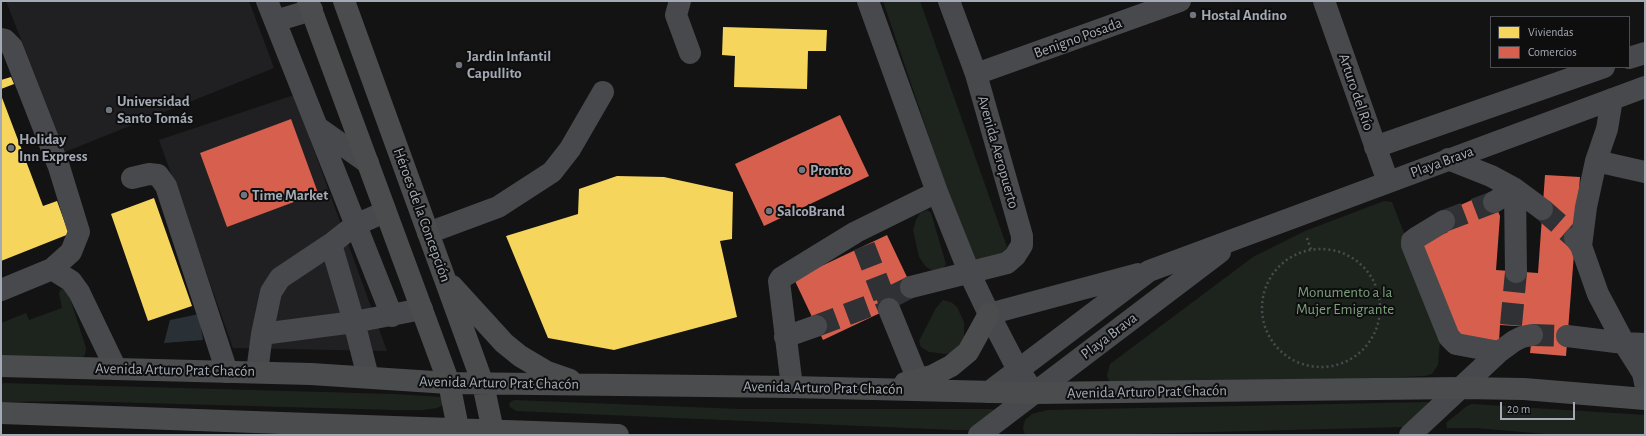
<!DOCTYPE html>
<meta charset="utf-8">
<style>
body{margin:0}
#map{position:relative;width:1646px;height:436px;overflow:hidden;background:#131314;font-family:"Alegreya Sans",sans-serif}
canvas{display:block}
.frame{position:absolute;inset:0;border:2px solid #a4aab5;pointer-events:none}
.legend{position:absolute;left:1490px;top:16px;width:140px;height:52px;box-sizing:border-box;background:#0e0e0f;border:1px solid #4a4c51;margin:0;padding:5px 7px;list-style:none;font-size:12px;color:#a4aab5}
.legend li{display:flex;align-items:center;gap:8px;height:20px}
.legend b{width:20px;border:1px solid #4a4c51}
.scale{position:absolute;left:1500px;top:402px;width:75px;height:18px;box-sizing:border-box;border:2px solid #a4aab5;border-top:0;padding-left:5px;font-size:12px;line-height:14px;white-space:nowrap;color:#a4aab5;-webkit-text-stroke:3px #0e0e0f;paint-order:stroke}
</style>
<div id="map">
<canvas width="1646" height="436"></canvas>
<div class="frame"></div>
<ul class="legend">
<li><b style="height:11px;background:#f6d55c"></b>Viviendas</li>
<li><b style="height:11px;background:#d6604d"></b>Comercios</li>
</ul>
<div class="scale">20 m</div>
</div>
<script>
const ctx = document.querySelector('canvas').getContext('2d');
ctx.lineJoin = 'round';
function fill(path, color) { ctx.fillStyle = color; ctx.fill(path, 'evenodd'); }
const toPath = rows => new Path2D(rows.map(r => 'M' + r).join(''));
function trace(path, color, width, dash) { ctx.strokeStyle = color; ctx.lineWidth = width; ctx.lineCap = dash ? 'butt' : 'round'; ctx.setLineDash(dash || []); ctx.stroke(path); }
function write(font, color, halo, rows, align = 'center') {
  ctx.font = font + ' "Alegreya Sans",sans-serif'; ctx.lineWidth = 4; ctx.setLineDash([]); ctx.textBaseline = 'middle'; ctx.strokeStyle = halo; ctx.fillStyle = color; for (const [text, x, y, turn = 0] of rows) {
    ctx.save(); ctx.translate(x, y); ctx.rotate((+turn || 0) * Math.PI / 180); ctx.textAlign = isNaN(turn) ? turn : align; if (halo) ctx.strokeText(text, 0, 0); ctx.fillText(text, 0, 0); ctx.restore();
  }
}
fill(toPath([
 [6,1,249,1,274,68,65,152],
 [294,95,387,351,233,348,159,140]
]), '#202022');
fill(toPath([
 [883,1,920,1,1007,247,1002,254,974,265,942,175],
 [1384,201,1392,202,1441,328,1438,365,1432,374,1425,376,1215,385,1110,383,1107,376,1110,364,1253,257,1305,231],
 [927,210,931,213,946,264,943,269,934,271,926,267,919,257,913,230,916,220,920,213],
 [61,289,63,289,69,295,86,348,85,355,81,358,1,358,1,323,26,313,29,320,62,308,59,293],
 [943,300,951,302,957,307,964,322,964,342,958,351,946,354,929,352,921,347,919,341,936,308],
 [1,383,394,394,441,397,443,405,437,408,423,410,395,410,71,401,1,402],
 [514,400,739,409,991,409,998,411,970,430,955,430,516,411,510,407,509,403],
 [1428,402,1430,405,1404,427,1099,435,1028,435,1024,433,1023,428,1025,420,1032,414,1047,410],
 [1472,404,1645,415,1645,435,1557,435,1476,428,1447,428,1446,423,1467,406]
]), '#1d241e');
fill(toPath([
 [199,314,203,340,164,343,170,320]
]), '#293137');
fill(toPath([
 [723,27,827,30,826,51,808,51,807,89,734,87,735,56,722,55],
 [11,77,14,84,1,89,1,80],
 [1,95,43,206,57,201,69,234,1,261],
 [617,176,664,177,733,192,732,239,720,241,737,317,614,350,548,338,506,236,578,214,579,189],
 [154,198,192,306,148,321,111,214]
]), '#f6d55c');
fill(toPath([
 [840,115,869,176,764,226,735,164],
 [291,119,318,193,227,227,200,153],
 [1545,175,1580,177,1566,356,1530,353,1533,327,1500,325,1499,341,1455,338,1415,246,1448,232,1440,214,1490,192,1500,216,1496,270,1538,273],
 [887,235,916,296,823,340,794,279]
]), '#d6604d');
trace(toPath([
 [1542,209,1575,238],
 [1444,221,1494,202],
 [864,246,885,300,911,287],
 [1511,325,1516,272],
 [816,326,885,300,889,309],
 [1532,335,1567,336]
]), '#303134', 22, [22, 11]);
trace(toPath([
 [1307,238,1311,250],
 '1262 308a59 59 0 1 1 118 0a59 59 0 1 1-118 0Z'
]), '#494b4e', 2.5, [2, 3]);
trace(toPath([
 [267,1,392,316],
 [680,1,676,15,690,53],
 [868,1,937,192,969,272,989,314,1018,370,1027,382],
 [1324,1,1388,182],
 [275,21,312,10],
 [1,39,5,40,12,47,59,167,79,232,71,252,52,269,1,290],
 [1629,58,1645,53],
 [976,74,1180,1],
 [317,127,368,163],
 [1375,147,1604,67],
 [1448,159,1491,176,1515,189,1542,209],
 [1596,161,1645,172],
 [132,178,149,174,158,175,166,186,227,372],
 [1494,202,1515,189,1516,272],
 [1444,221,1416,238,1412,241,1412,245,1449,337,1456,344,1499,352],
 [428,233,498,207,552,172,570,149,603,92],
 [1575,238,1581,246,1598,294,1624,343,1643,373,1645,383],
 [331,244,354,322,422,309],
 [1581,246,1586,207,1596,161,1607,129,1612,99],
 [52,269,71,281,79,292,116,369],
 [911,287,1007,263,1015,256,1022,245,1022,236,976,74,949,1],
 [889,309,918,380],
 [989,314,1138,274],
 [262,334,354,322,368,377],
 [1567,336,1624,343,1645,344],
 [785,337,816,326],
 [257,372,262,334,271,292,280,278,331,244,355,225,385,212],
 [792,387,779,281,781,278,856,232,937,192],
 [989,392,1149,271,1645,87],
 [979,435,1220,252],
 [1410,435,1499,352,1514,341,1522,337,1532,335]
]), '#48494c', 22);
trace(toPath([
 [308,1,449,383,458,428],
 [344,1,483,384,493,431],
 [452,286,504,343,520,356,547,372,570,380],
 [1,366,311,374,449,383,792,387,1034,393,1461,388,1524,389,1645,399],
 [905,383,932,376,951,366,968,352,989,314],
 [1,413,618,435]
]), '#4a4c4e', 22);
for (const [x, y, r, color] of [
 [1193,15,4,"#71757d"],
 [459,65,4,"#71757d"],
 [109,110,4,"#71757d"],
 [11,148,4,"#71757d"],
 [802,170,4,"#71757d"],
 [244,195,4,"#71757d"],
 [769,211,4,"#71757d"]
]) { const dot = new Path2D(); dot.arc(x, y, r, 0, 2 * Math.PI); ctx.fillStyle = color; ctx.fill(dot); trace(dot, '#0e0e0f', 1.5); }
write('bold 15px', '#a4aab5', '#0e0e0f', [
 ["Hostal Andino",1201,15],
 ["Jardin Infantil",467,56],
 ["Capullito",467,73],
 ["Universidad",117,101],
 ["Santo Tomás",117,118],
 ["Holiday",19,139],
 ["Inn Express",19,156],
 ["Pronto",810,170],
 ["Time Market",252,195],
 ["SalcoBrand",777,211]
], 'left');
write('15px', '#a4aab5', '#0e0e0f', [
 ["Benigno Posada",1078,38,-20],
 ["Arturo del Río",1356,92,71],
 ["Avenida Aeropuerto",998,152,74],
 ["Playa Brava",1442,162,-20],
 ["Héroes de la Concepción",422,215,70],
 ["Playa Brava",1109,336,-37],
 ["Avenida Arturo Prat Chacón",175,370,1],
 ["Avenida Arturo Prat Chacón",499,383,1],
 ["Avenida Arturo Prat Chacón",823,388,1],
 ["Avenida Arturo Prat Chacón",1147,392,-1]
]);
write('15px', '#7ba07c', '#0e0e0f', [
 ["Monumento a la",1345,292],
 ["Mujer Emigrante",1345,309]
]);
</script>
